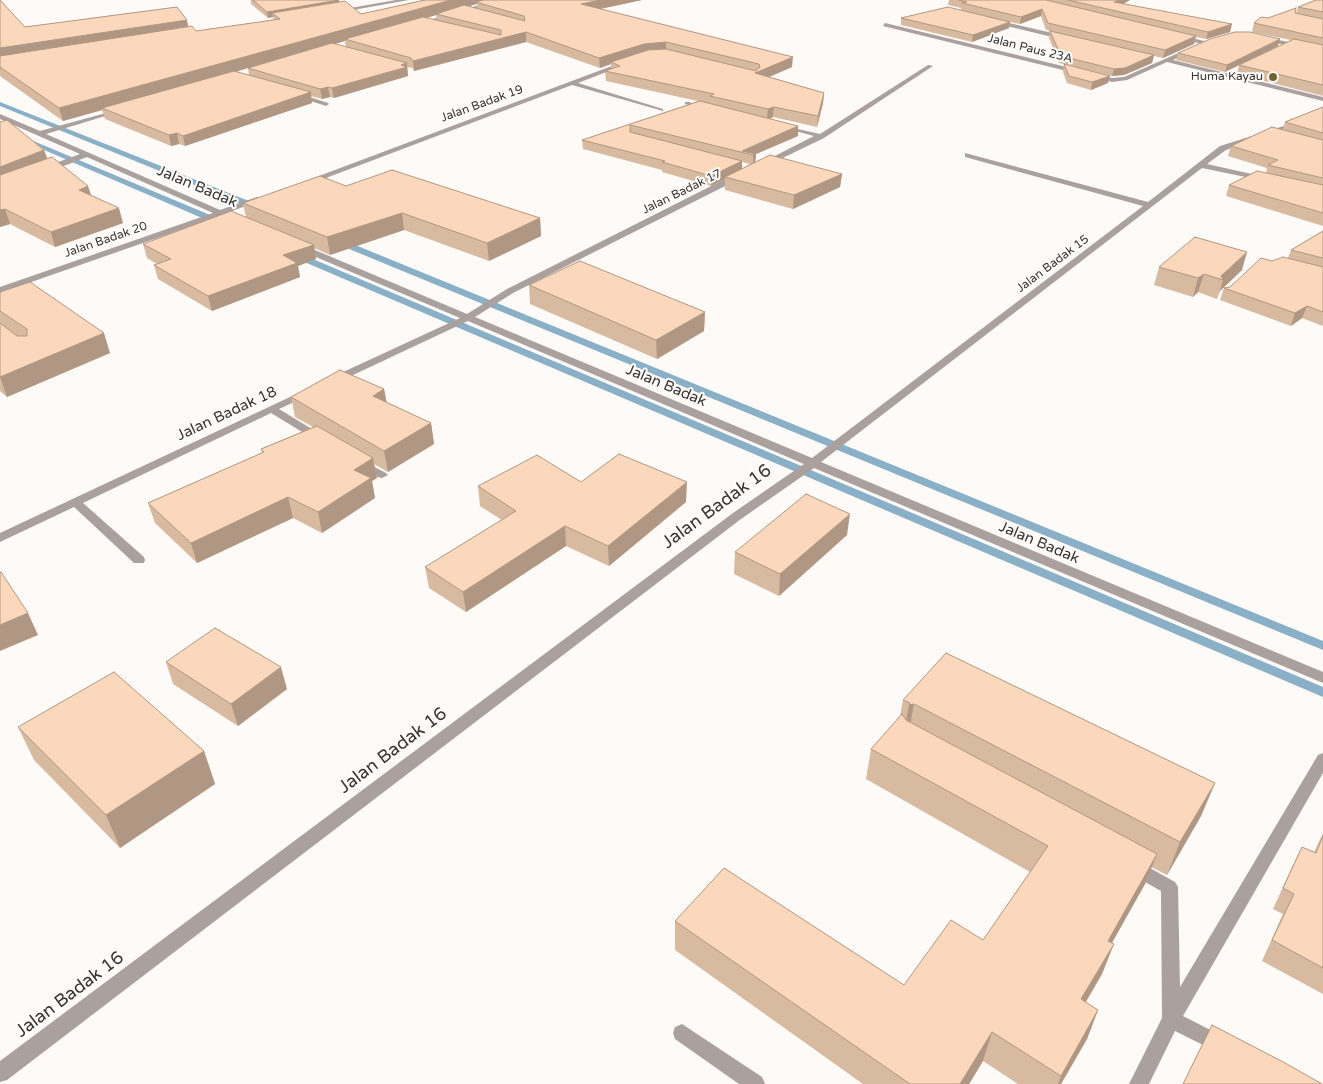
<!DOCTYPE html>
<style>
body{margin:0}
canvas{display:block;background:#fefaf8}
</style>
<canvas width="1323" height="1084"></canvas>
<script>
const ctx = document.querySelector('canvas').getContext('2d');
ctx.lineJoin = 'round';
const toPath = rows => new Path2D(rows.map(r => 'M' + r).join(''));
function fill(path, color) { ctx.fillStyle = color; ctx.fill(path, 'evenodd'); }
function trace(path, color, width, dash) { ctx.strokeStyle = color; ctx.lineWidth = width; ctx.lineCap = dash ? 'butt' : 'round'; ctx.setLineDash(dash || []); ctx.stroke(path); }
function write(font, color, halo, rows, align = 'center') {
  ctx.font = font + ' "Varela Round",sans-serif'; ctx.lineWidth = 4; ctx.setLineDash([]); ctx.textBaseline = 'middle'; ctx.strokeStyle = halo; ctx.fillStyle = color; for (const [text, x, y, turn = 0] of rows) {
    ctx.save(); ctx.translate(x, y); ctx.rotate((+turn || 0) * Math.PI / 180); ctx.textAlign = isNaN(turn) ? turn : align; if (halo) ctx.strokeText(text, 0, 0); ctx.fillText(text, 0, 0); ctx.restore();
  }
}
fill(toPath([
 [0,102,259,205,260,207,253,209,0,106,0,102],
 [0,127,222,220,223,222,216,224,0,131,0,127],
 [337,240,343,240,1323,641,1323,650,337,244,337,240],
 [295,254,301,254,1323,687,1323,697,295,258,295,254]
]), '#89b0c7');
fill(toPath([
 [396,0,409,0,336,13,333,11,396,0],
 [496,0,505,0,421,25,416,24,496,0],
 [992,19,1065,36,1068,38,1065,40,990,22,992,19],
 [885,23,1112,78,1124,77,1192,47,1194,50,1173,60,1323,97,1323,101,1167,62,1127,80,1112,82,883,26,885,23],
 [1180,35,1208,42,1209,43,1206,45,1178,38,1180,35],
 [1264,37,1323,49,1323,53,1262,40,1264,37],
 [625,61,627,64,578,83,663,109,663,111,572,85,310,184,303,182,625,61],
 [928,65,933,66,824,138,766,166,759,164,814,136,780,127,780,125,820,134,928,65],
 [297,93,328,103,329,104,326,106,295,96,295,94,297,93],
 [685,102,689,102,709,108,704,109,685,104,685,102],
 [1323,108,1323,113,1291,127,1226,150,1207,164,1265,177,1265,181,1202,168,821,462,1323,672,1323,683,814,468,741,519,7,1080,0,1082,0,1061,733,513,804,464,468,321,336,383,328,383,328,379,460,318,297,249,297,245,303,245,467,314,507,289,735,174,741,174,741,178,513,293,475,317,812,458,1143,206,965,157,965,153,1148,202,1220,146,1287,125,1323,108],
 [117,110,122,111,46,134,220,210,257,197,264,199,227,213,241,219,241,223,235,223,220,216,0,293,0,287,213,213,87,157,48,172,42,172,42,168,80,154,0,119,0,114,40,131,117,110],
 [305,390,310,393,309,395,279,409,325,437,327,439,325,441,317,441,271,413,83,503,144,557,145,560,144,563,134,563,74,507,0,542,0,533,305,390],
 [361,460,386,473,388,475,382,478,378,477,357,465,355,463,357,461,361,460],
 [1323,753,1323,773,1183,1016,1226,1038,1229,1044,1226,1050,1219,1053,1175,1031,1149,1084,1129,1084,1162,1018,1161,891,1129,873,1127,868,1129,863,1135,861,1141,863,1175,882,1178,887,1180,987,1318,755,1323,753],
 [682,1024,762,1077,765,1084,739,1084,675,1039,673,1033,675,1027,682,1024]
]), '#aaa09d');
fill(toPath([
 [0,0,25,27,188,26,196,31,274,20,273,17,268,18,251,4,251,0,339,0,339,2,361,14,425,0,642,0,600,9,792,67,769,77,824,93,823,103,817,127,773,117,770,119,798,126,798,136,756,154,755,162,842,174,840,187,793,209,725,190,725,179,711,186,662,172,662,170,583,149,582,140,698,101,606,81,605,71,611,69,611,64,600,68,526,42,414,71,413,68,407,67,408,76,334,98,330,97,322,99,311,96,312,103,185,146,179,144,171,146,105,119,102,110,63,121,0,76],
 [477,4,477,8,468,6],
 [436,15,437,20,427,18],
 [345,41,346,47,335,44],
 [248,68,249,75,236,72],
 [742,162,750,164,742,169],
 [949,0,1130,0,1123,4,1230,32,1206,39,1196,37,1194,44,1163,58,1154,56,1152,63,1124,75,1112,76,1059,63,1049,38,1050,31,1046,30,1041,16,1020,24,1010,22,1009,28,972,42,901,25,901,18,961,10,961,8,948,5],
 [1323,0,1323,96,1237,74,1239,65,1291,40,1252,32,1254,23,1268,18,1296,13,1298,7],
 [1278,46,1225,72,1176,60,1178,53],
 [1064,64,1108,83,1091,90,1067,83,1063,72],
 [1323,107,1323,226,1226,196,1229,185,1266,173,1267,168,1228,156,1231,146,1283,129,1285,122],
 [0,122,44,150,47,158,123,223,55,247,10,224,0,227],
 [346,186,540,218,541,236,489,261,404,230,330,255,314,248,316,259,298,266,300,277,212,311,158,279,154,265,157,264,147,258,143,244,246,217,243,203],
 [1323,231,1323,326,1302,318,1291,326,1220,300,1224,288,1230,287,1272,261,1288,258,1291,250],
 [1159,267,1242,270,1220,291,1217,299,1198,292,1193,297,1154,285],
 [529,285,705,312,704,331,657,359,530,304],
 [0,292,110,353,7,397,0,391],
 [384,389,386,402,431,423,434,444,388,472,374,464,377,478,372,481,375,498,322,533,293,518,197,563,155,523,148,503,262,453,261,449,313,427,295,417,291,397],
 [581,482,686,502,609,566,566,546,466,612,429,588,425,567,502,520,480,506,478,486],
 [847,535,779,596,734,574,735,552],
 [166,662,287,689,238,726,173,684],
 [903,700,1215,783,1201,816,1167,875,1151,867,1145,884,1112,943,1102,974,1086,1002,1098,1010,1087,1039,1061,1084,1018,1084,983,1061,969,1084,863,1084,675,950,675,921,904,985,983,940,1030,872,866,779,871,749,900,716],
 [18,727,204,751,215,784,120,848,34,760],
 [1323,833,1323,994,1262,961,1283,914,1273,909,1292,867,1302,847,1314,852],
 [1212,1025,1322,1084,1183,1084]
]), '#d8baa1');
fill(toPath([
 [339,0,340,7,272,13,273,17,268,18,267,12],
 [451,0,489,0,476,2,477,4,439,14,436,14,436,15,348,40,345,39,345,41,249,68,248,68,104,109,102,108,102,110,63,121,59,108],
 [601,0,642,0,581,13,581,4],
 [1119,0,1130,0,1112,10,1114,2],
 [1042,9,1041,16,1020,24,1021,17],
 [187,20,189,30,0,60,0,48],
 [1010,22,1009,28,972,42,973,35],
 [1232,24,1230,32,1206,39,1208,32],
 [526,32,526,42,414,71,413,61],
 [1196,36,1194,44,1163,58,1165,50],
 [1280,39,1278,46,1225,72,1227,65],
 [666,42,666,51,611,62,611,64,600,68,599,58,644,44],
 [1154,55,1152,63,1124,75,1112,76,1114,69],
 [793,57,792,67,755,83,755,73],
 [407,63,408,76,334,98,332,88],
 [1110,76,1108,83,1091,90,1092,82],
 [328,87,330,97,322,99,320,89],
 [311,92,312,103,185,146,183,136],
 [824,93,823,103,817,127,818,116],
 [774,107,773,117,767,120,768,109],
 [798,126,798,136,756,154,755,164,753,165,753,155,742,151],
 [177,133,179,144,171,146,169,135],
 [44,150,49,164,0,183,0,167],
 [742,161,742,171,725,177,725,179,711,186,711,176],
 [842,174,840,187,793,209,794,195],
 [88,186,93,201,79,190],
 [119,208,123,223,55,247,51,232],
 [5,209,10,224,0,227,0,210],
 [402,213,404,230,330,255,327,237],
 [540,218,541,236,489,261,487,243],
 [314,245,316,259,298,266,300,277,212,311,208,296,283,255],
 [1247,252,1242,270,1220,291,1223,280,1221,276],
 [1204,274,1198,292,1193,297,1198,278],
 [1307,306,1302,318,1291,326,1295,313],
 [705,312,704,331,657,359,656,340],
 [104,333,110,353,7,397,0,377],
 [384,389,388,409,373,396],
 [431,423,434,444,388,472,384,451],
 [373,458,377,478,372,481,375,498,322,533,318,512,354,470],
 [687,482,686,502,609,566,608,546],
 [288,497,293,518,197,563,191,543],
 [850,514,847,535,779,596,780,574],
 [565,526,566,546,466,612,463,592],
 [28,613,38,635,0,651,0,625],
 [281,667,287,689,238,726,231,704],
 [914,704,908,736,903,738,909,705],
 [204,751,215,784,120,848,106,815],
 [1215,783,1201,816,1167,875,1180,842],
 [1157,854,1145,884,1096,971,1108,941],
 [1114,944,1102,974,1070,1028,1081,999],
 [1098,1010,1087,1039,1061,1084,1058,1084,1061,1076],
 [992,1032,983,1061,969,1084,960,1084]
]), '#b09783');
const building = toPath([
 [0,0,25,27,177,7,187,20,0,48,0,0],
 [253,0,339,0,267,12,253,0],
 [425,0,451,0,59,108,0,67,0,56,192,26,196,31,280,19,272,13,345,1,361,14,425,0],
 [483,0,601,0,581,4,793,57,755,73,824,93,818,116,774,107,768,109,710,96,714,94,605,71,620,66,611,62,648,50,666,49,756,71,760,67,759,64,666,42,644,44,599,58,526,32,413,61,411,58,345,39,423,17,501,35,501,30,436,14,464,5,525,21,524,16,476,2,483,0],
 [959,0,1046,0,1196,36,1165,50,1048,23,1042,9,1021,17,962,3,967,2,959,0],
 [1068,0,1119,0,1114,2,1232,24,1208,32,1068,0],
 [1316,0,1323,0,1323,12,1298,7,1316,0],
 [948,7,1010,22,973,35,901,18,948,7],
 [1296,8,1295,13,1323,19,1323,38,1254,23,1261,17,1268,18,1296,8],
 [1050,31,1154,55,1125,68,1114,69,1061,56,1050,31],
 [1235,32,1250,32,1280,39,1227,65,1178,53,1210,39,1235,32],
 [1294,39,1323,45,1323,85,1239,65,1294,39],
 [332,43,407,63,401,65,407,67,332,88,328,87,320,89,248,68,332,43],
 [1064,64,1110,76,1092,82,1069,76,1064,64],
 [234,71,311,92,183,136,177,133,169,135,102,108,234,71],
 [700,101,798,126,742,151,756,154,753,155,630,125,630,132,742,161,711,176,662,162,665,161,582,140,700,101],
 [1323,107,1323,133,1285,122,1323,107],
 [7,120,44,150,0,167,0,122,7,120],
 [1272,127,1323,140,1323,178,1268,165,1278,160,1231,146,1272,127],
 [770,155,842,174,794,195,725,177,770,155],
 [52,157,88,186,79,190,119,208,51,232,5,209,0,210,0,175,52,157],
 [392,170,540,218,487,243,402,213,327,237,243,203,320,176,346,186,392,170],
 [1257,171,1323,185,1323,213,1229,185,1257,171],
 [231,211,314,245,283,255,297,263,208,296,154,265,171,259,143,244,231,211],
 [1323,231,1323,258,1291,250,1323,231],
 [1195,237,1247,252,1221,276,1223,280,1204,274,1198,278,1159,267,1195,237],
 [1283,257,1323,267,1323,312,1307,306,1295,313,1224,288,1230,287,1261,258,1272,261,1283,257],
 [580,261,705,312,656,340,529,285,580,261],
 [30,282,104,333,0,377,0,323,17,336,27,336,27,329,0,311,0,292,30,282],
 [340,370,384,389,373,396,431,423,384,451,291,397,340,370],
 [317,426,373,458,354,470,371,478,318,512,288,497,191,543,148,503,264,452,261,449,317,426],
 [619,454,687,482,608,546,565,526,463,592,425,567,516,511,478,486,537,455,581,482,619,454],
 [806,494,850,514,780,574,735,552,806,494],
 [1,572,28,613,0,625,0,573,1,572],
 [215,628,281,667,231,704,166,662,215,628],
 [946,653,1215,783,1180,842,914,704,909,705,910,703,903,700,946,653],
 [114,672,204,751,106,815,18,727,114,672],
 [902,714,906,720,1157,854,1108,941,1114,944,1081,999,1098,1010,1061,1076,992,1032,960,1084,910,1084,675,921,724,868,904,985,951,920,983,940,1048,846,871,749,902,714],
 [1323,836,1323,968,1272,940,1294,894,1283,888,1302,847,1316,853,1323,836],
 [1212,1025,1287,1064,1322,1084,1183,1084,1212,1025]
]);
fill(building, '#fbd8bb');
trace(building, '#b09783', 1);
for (const [x, y, r, color] of [
 [1273,77,5,"#6f6431"]
]) { const dot = new Path2D(); dot.arc(x, y, r, 0, 2 * Math.PI); ctx.fillStyle = color; ctx.fill(dot); trace(dot, '#fff', 2); }
write('12px', '#3a332e', '#fff', [
 ["Jalan Paus 23A",1030,49,14],
 ["Jalan Badak 19",482,104,-20],
 ["Jalan Badak 17",682,192,-26],
 ["Jalan Badak 20",106,240,-19],
 ["Jalan Badak 15",1053,264,-37]
]);
write('12px', '#3a332e', '#fff', [
 ["Huma Kayau",1263,77]
], 'right');
write('15px', '#3a332e', '#fff', [
 ["Jalan Badak",197,187,23],
 ["Jalan Badak",666,386,23],
 ["Jalan Badak 18",227,414,-25],
 ["Jalan Badak",1039,543,23]
]);
write('18px', '#3a332e', '#fff', [
 ["Jalan Badak 16",717,507,-36],
 ["Jalan Badak 16",393,751,-37],
 ["Jalan Badak 16",70,995,-37]
]);
</script>
